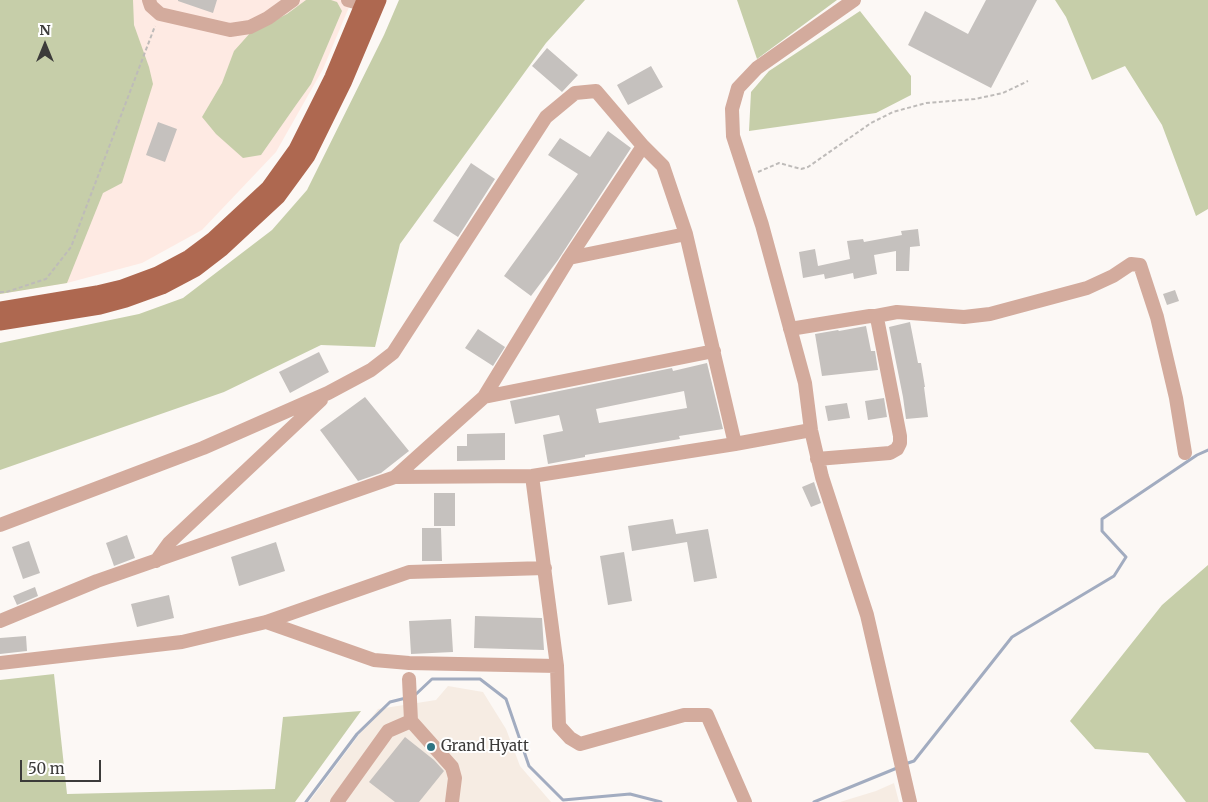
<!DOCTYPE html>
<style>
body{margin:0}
#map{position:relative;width:1208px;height:802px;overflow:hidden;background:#fcf8f5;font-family:Merriweather,serif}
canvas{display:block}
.north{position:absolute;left:20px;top:20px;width:50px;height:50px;-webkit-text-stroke:4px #fff;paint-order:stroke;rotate:0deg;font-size:14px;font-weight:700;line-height:20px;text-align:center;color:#3c3b3a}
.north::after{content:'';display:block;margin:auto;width:18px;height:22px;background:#3c3b3a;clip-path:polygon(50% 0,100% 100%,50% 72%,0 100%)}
.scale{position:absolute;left:20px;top:760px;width:81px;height:22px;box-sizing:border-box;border:2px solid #3c3b3a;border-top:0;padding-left:6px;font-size:15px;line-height:18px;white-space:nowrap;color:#3c3b3a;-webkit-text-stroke:4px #fff;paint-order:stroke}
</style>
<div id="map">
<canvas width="1208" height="802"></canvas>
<div class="north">N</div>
<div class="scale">50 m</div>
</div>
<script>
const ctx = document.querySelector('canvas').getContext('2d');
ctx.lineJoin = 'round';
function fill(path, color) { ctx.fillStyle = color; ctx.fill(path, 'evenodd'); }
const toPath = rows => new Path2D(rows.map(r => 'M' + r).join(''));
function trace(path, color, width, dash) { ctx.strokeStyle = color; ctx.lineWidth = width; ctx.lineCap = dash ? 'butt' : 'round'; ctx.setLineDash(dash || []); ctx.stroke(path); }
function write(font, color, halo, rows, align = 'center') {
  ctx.font = font + ' Merriweather,serif'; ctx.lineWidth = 4; ctx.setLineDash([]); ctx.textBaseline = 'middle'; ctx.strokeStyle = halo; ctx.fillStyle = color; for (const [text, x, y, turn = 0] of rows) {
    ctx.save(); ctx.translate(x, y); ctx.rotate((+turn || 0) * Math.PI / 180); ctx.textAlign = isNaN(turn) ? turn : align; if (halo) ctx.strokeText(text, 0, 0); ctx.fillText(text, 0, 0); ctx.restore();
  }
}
fill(toPath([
 [448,686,483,692,506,729,520,766,551,802,309,802,378,709,436,700],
 [894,783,899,802,840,802,876,791]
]), '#f6ece3');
fill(toPath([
 [0,0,352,0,323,69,276,152,202,230,142,263,67,283,0,294]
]), '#feeae3');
fill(toPath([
 [0,0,133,0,134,25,149,67,153,84,122,183,103,193,67,283,0,294],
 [306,0,331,0,337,2,342,11,311,84,296,105,261,155,243,158,216,134,202,117,222,83,234,51,251,32,287,14],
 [399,0,585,0,546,43,400,244,375,347,321,345,224,392,0,470,0,343,139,314,183,298,272,230,307,190,384,35],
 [737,0,837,0,757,59],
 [1055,0,1208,0,1208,209,1196,216,1162,125,1125,66,1092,80,1066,17],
 [860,11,911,76,911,95,876,113,749,131,751,92,769,71],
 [1208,565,1208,802,1186,802,1148,753,1095,749,1070,721,1162,605],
 [54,674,67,794,275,789,283,717,361,711,295,802,0,802,0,680]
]), '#c6cea9');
trace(toPath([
 [414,696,432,679,480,679,506,699,529,766,563,800,630,794,661,802],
 [905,764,914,761,1012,637,1114,576,1126,557,1102,531,1102,519,1197,455,1208,450],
 [306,802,357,734,390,702,406,698],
 [814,802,897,768]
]), '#a2acc0', 3);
fill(toPath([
 [178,0,217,0,213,13,178,1],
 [986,0,1037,0,991,88,908,45,925,11,968,34],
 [547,48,578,75,562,92,532,66],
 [651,66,663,87,628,105,617,85],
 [158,122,177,129,165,162,146,155],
 [608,131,631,148,558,260,531,296,504,276,578,174,548,155,560,138,590,157],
 [471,163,495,179,458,237,433,221],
 [918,229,920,246,910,247,909,271,896,271,896,251,874,255,877,274,854,279,853,273,825,279,824,274,803,278,799,252,815,249,818,266,850,259,847,241,863,239,864,242,902,235,901,231],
 [1175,290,1179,301,1167,305,1163,294],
 [910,322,918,363,921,363,925,387,924,387,928,417,906,419,903,397,889,327],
 [866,326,871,351,875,351,878,370,822,376,815,334,838,330,839,331],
 [478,329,505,347,493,366,465,348],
 [319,352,329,372,290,393,279,372],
 [707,363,723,429,679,436,680,439,585,455,585,457,548,464,543,435,563,431,559,415,515,424,510,401,672,368,673,371],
 [684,391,687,408,599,423,596,409],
 [365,397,409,451,381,473,358,481,320,430],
 [884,398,887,417,868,420,865,401],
 [847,403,850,418,828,421,825,406],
 [505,433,505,460,457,461,457,446,467,446,467,434],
 [814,482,821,503,811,507,802,487],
 [434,493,455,493,455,526,434,526],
 [673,519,676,534,708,529,717,578,694,582,687,542,632,551,628,526],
 [422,528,441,528,442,561,422,561],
 [127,535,135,558,114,566,106,543],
 [29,541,40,573,23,579,12,547],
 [276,542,285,571,239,586,231,557],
 [624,552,632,601,608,605,600,556],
 [35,587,38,596,17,605,13,596],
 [169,595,174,618,137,627,131,604],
 [475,616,542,618,544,650,474,648],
 [451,619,453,652,411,654,409,621],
 [26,636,27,651,0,654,0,638],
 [405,737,434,760,444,771,419,802,395,802,369,782]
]), '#c5c1be');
trace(toPath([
 [758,172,779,163,801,169,808,167,871,123,893,112,926,103,975,99,1003,93,1028,81],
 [0,292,6,292,46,279,71,247,155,26]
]), '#bebbb9', 2, [4, 2.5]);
trace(toPath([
 [149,0,151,6,160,14,230,30,250,27,268,18,293,0],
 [348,0,362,4],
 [854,0,757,68,738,88,732,109,733,136,762,225,805,383,811,430,822,477,867,615,910,802],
 [569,258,686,234],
 [876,316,897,312,964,317,990,314,1087,288,1113,276,1131,264,1140,265,1157,317,1176,398,1185,453],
 [790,329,870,316,876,316,877,318,900,436,900,443,897,449,890,453,817,459],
 [484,397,714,351],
 [532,476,557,666,559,726,570,738,580,744,684,715,707,715,745,802],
 [395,477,484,397,569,258,643,146],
 [0,525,203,448,328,393,371,370,393,353,546,117,575,93,596,91,643,146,663,166,686,234,735,444],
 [156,561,169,543,321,400],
 [0,621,97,581,395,477,532,476,735,444,811,430],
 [266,622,374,660,409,663,557,666],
 [0,663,182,642,266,622,409,572,545,568],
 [409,679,411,721,452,767,455,778,452,802],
 [337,802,388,731,411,721]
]), '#d3ab9d', 14);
trace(toPath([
 [0,309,97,293,122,287,157,274,189,257,213,239,268,188,296,149,332,77,364,0],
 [0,323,100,307,126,300,162,287,196,269,222,249,278,197,308,156,344,83,379,0]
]), '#ae6850', 15);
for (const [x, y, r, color] of [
 [431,747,5,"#2f7483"]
]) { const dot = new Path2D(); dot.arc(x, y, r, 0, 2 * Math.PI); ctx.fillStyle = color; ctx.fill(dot); trace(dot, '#fff', 2); }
write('15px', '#3c3b3a', '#fff', [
 ["Grand Hyatt",441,747]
], 'left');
</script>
